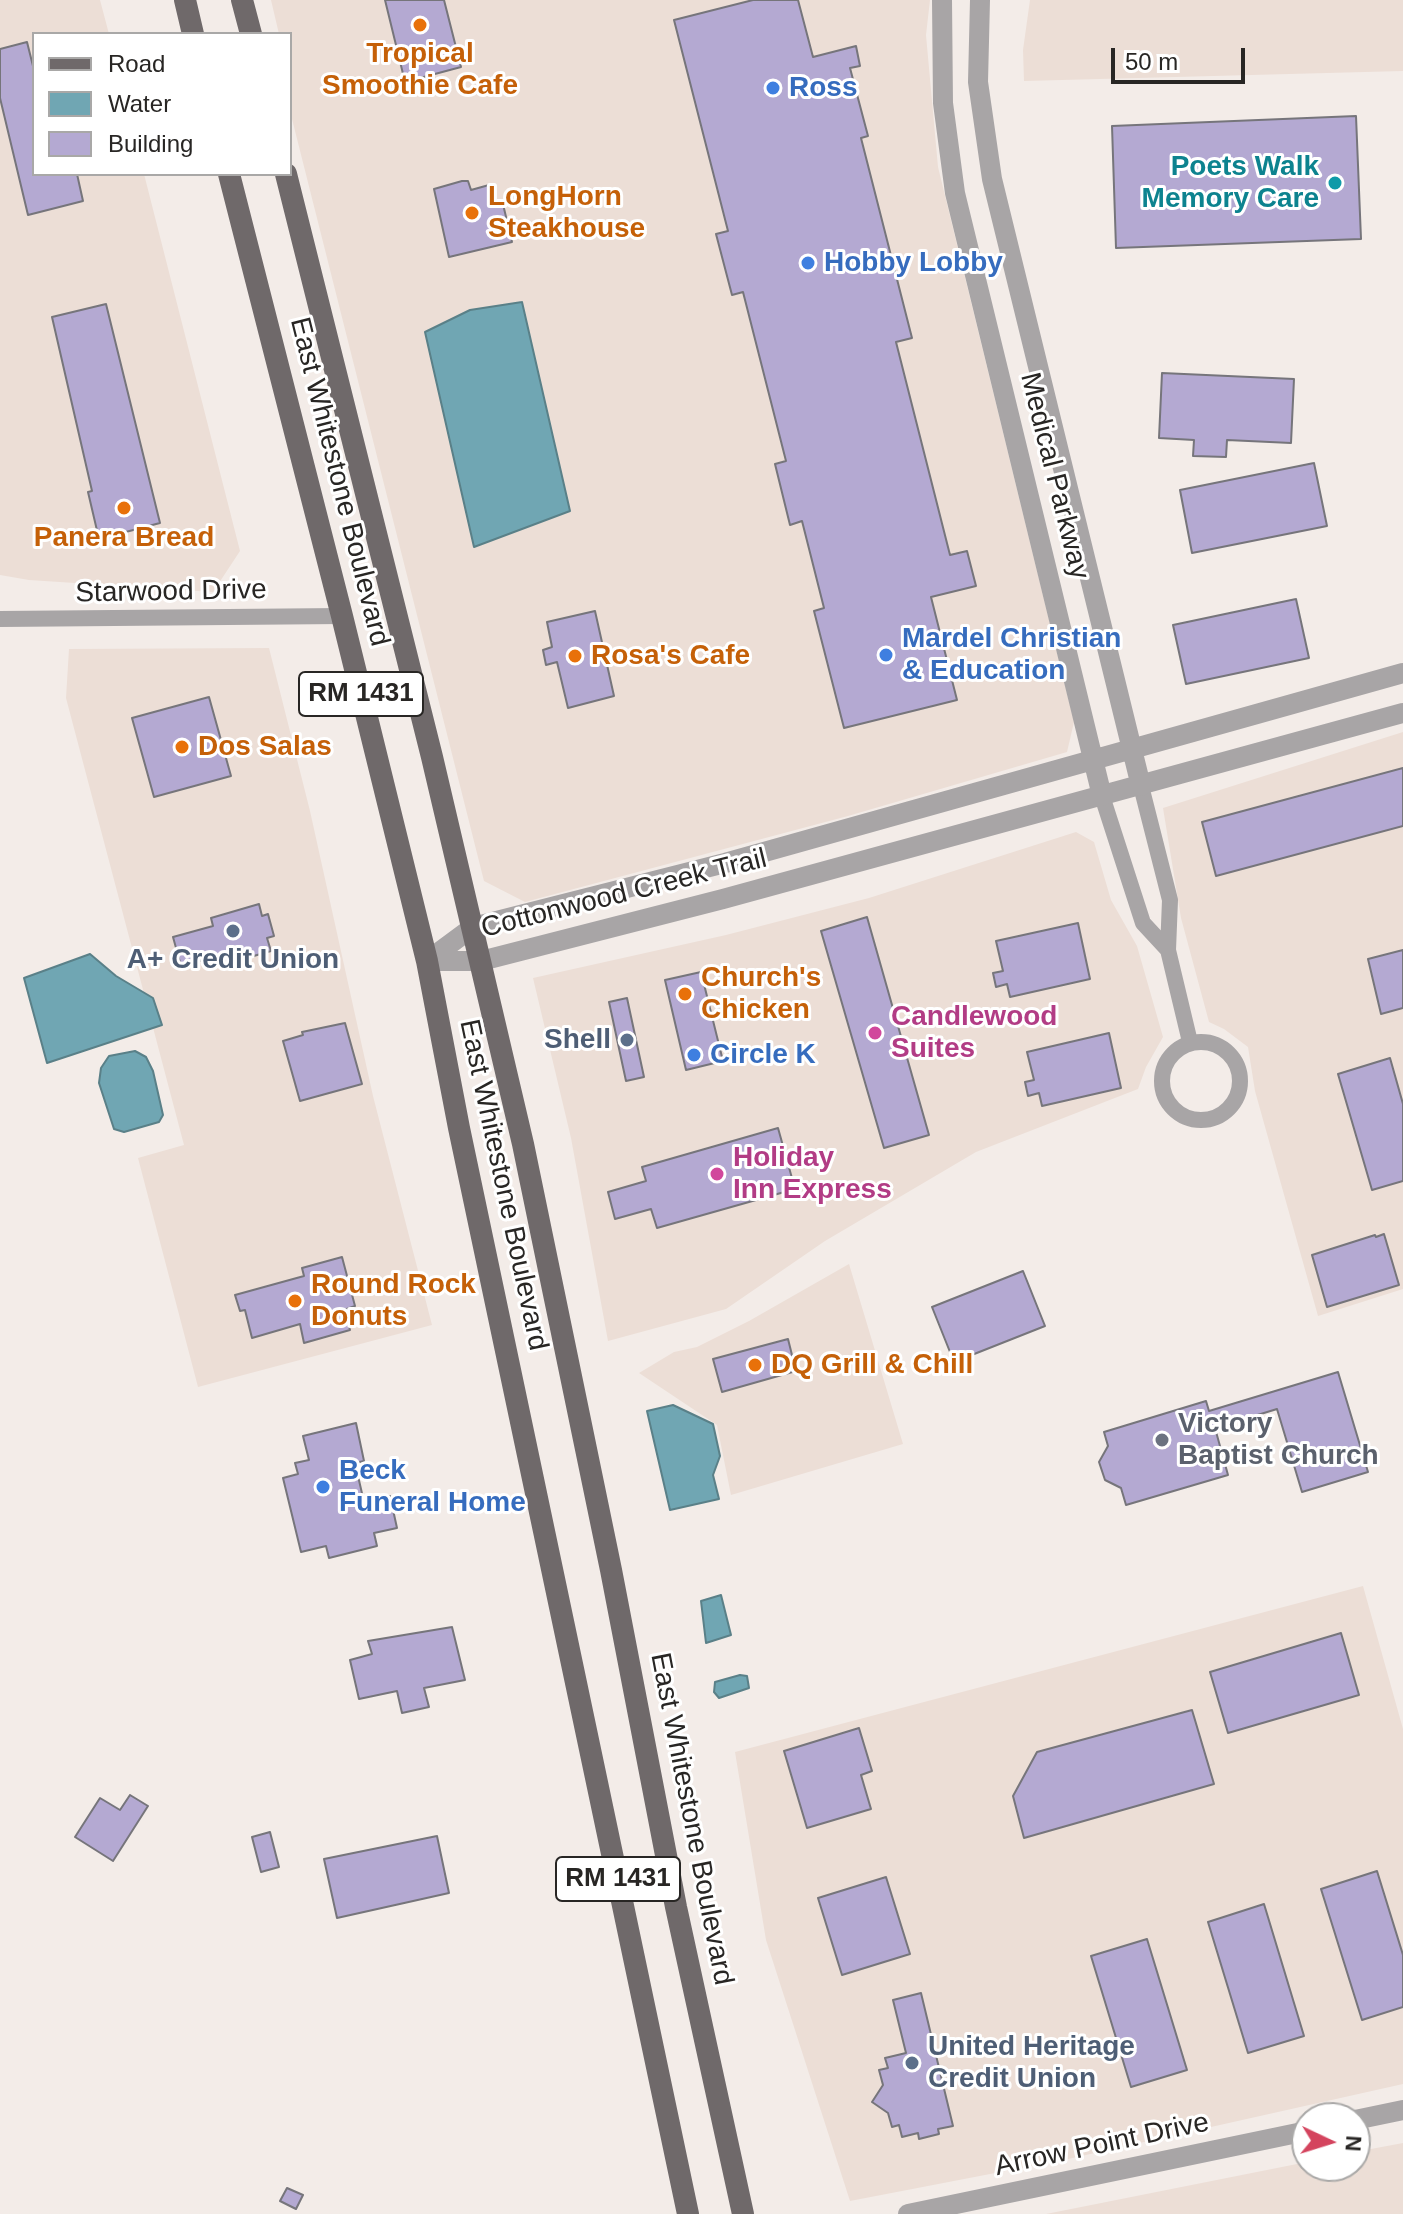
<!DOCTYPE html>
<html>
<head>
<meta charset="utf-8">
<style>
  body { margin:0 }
  #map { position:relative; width:1403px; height:2214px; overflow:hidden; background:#f3ece8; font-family:Helvetica,sans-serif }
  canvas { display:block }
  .legend { position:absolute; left:32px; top:32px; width:260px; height:144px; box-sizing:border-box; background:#fff; border:2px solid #a9a8a7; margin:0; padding:10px 14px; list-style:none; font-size:24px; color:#282624 }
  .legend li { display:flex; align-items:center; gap:16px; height:40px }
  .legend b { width:40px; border:2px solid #a9a8a7 }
  .north { position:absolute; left:1291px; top:2102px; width:80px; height:80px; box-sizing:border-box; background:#fff; border:2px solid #a9a8a7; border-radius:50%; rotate:94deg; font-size:22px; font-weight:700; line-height:32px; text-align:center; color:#282624 }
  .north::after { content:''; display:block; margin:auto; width:28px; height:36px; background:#d4445e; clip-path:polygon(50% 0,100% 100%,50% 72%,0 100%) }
  .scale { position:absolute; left:1111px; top:48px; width:134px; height:36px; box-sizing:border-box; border:4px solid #282624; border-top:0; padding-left:10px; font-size:24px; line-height:28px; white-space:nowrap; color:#282624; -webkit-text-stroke:6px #fff; paint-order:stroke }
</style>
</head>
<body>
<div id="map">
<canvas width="1403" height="2214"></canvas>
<ul class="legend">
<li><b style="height:10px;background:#6f696a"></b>Road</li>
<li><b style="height:22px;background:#70a6b3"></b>Water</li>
<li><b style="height:22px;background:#b4a9d2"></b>Building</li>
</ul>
<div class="north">N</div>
<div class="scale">50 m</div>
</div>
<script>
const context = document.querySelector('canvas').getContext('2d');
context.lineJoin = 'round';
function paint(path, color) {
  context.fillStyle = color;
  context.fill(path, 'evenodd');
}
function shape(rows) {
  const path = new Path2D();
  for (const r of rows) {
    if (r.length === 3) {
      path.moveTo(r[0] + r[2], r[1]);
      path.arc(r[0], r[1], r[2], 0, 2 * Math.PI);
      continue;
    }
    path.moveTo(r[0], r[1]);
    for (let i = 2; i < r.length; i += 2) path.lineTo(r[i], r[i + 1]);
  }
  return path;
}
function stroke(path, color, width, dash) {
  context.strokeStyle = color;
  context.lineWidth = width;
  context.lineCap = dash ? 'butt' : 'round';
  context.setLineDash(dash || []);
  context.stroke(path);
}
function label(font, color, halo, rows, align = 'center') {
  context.font = font + ' Helvetica,sans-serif';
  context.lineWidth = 6;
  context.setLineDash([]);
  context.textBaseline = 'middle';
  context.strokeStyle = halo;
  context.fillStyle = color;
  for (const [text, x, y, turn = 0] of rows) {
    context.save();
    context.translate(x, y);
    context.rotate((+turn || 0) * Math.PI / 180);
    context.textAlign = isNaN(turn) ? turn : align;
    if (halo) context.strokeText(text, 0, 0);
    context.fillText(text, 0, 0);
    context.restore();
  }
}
paint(shape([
  [0,0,100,0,109,34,34,34,34,174,144,174,240,551,213,592,29,580,0,575],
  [271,0,930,0,926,35,938,167,1074,722,1067,752,848,816,525,902,484,881,290,111,290,34,279,34],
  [1030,0,1403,0,1403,71,1024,81,1023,50],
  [269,648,310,811,373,1096,432,1325,198,1387,138,1158,184,1145,66,698,69,649],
  [1403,732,1403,1289,1318,1316,1255,1091,1248,1047,1224,1029,1209,1022,1181,918,1163,808],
  [1076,832,1094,842,1111,900,1137,946,1163,1037,1146,1067,1138,1089,976,1152,825,1241,726,1309,608,1341,571,1138,533,978,726,935,869,898],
  [849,1264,903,1444,731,1495,717,1425,639,1373,674,1352,697,1347,749,1321],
  [1363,1586,1403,1729,1403,2084,1068,2159,850,2201,766,1940,735,1752],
  [1403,2143,1403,2214,1046,2214,1307,2162,1307,2166,1355,2166,1355,2152]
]), '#ecded6');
const water = shape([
  [522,302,570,511,474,547,425,332,470,310,522,302],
  [90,954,116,976,153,998,162,1025,47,1063,24,978,90,954],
  [135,1051,146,1057,153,1071,163,1115,159,1122,124,1132,114,1129,99,1083,101,1068,109,1056,135,1051],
  [673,1405,713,1424,720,1456,713,1475,719,1499,670,1510,647,1411,673,1405],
  [721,1595,731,1635,706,1643,701,1601,721,1595],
  [740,1675,747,1676,749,1688,719,1698,714,1692,715,1682,740,1675]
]);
paint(water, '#70a6b3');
stroke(water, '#5a8088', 2);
const building = shape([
  [385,0,444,0,461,67,405,82,385,0],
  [753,0,798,0,813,57,856,46,860,66,850,68,868,136,861,138,912,338,896,342,950,555,967,551,976,586,931,597,957,700,844,728,814,611,824,608,802,521,790,525,775,464,786,461,743,292,732,295,716,234,728,231,674,20,753,0],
  [27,42,34,70,34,174,77,174,83,201,28,215,0,98,0,49,27,42],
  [1356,116,1361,239,1116,248,1112,126,1356,116],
  [462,181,468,181,471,190,489,185,495,201,502,200,512,242,449,257,434,189,462,181],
  [106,304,160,523,99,539,88,492,92,491,52,317,106,304],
  [1162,373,1294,379,1291,443,1227,440,1226,457,1193,456,1194,440,1159,438,1162,373],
  [1314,463,1327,526,1192,553,1180,490,1314,463],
  [1296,599,1309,658,1186,684,1173,625,1296,599],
  [595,611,614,696,568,708,557,662,546,665,543,650,552,647,547,622,595,611],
  [209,697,231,776,154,797,132,718,209,697],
  [1403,768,1403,826,1216,876,1202,822,1403,768],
  [259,904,262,916,268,914,274,936,267,938,271,951,226,964,223,955,181,966,173,937,213,926,211,918,259,904],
  [867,917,929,1135,884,1148,821,931,867,917],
  [1078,923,1090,979,1010,997,1007,984,996,987,993,973,1003,971,996,941,1078,923],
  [1403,950,1403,1008,1381,1014,1368,959,1403,950],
  [701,972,723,1061,686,1070,665,980,701,972],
  [627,998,644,1077,626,1081,609,1002,627,998],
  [345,1023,362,1084,300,1101,283,1041,303,1035,302,1032,345,1023],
  [1109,1033,1121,1088,1042,1106,1039,1093,1028,1096,1025,1082,1034,1080,1027,1052,1109,1033],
  [1390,1058,1403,1104,1403,1181,1372,1190,1338,1074,1390,1058],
  [778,1128,795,1189,657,1228,651,1209,615,1219,608,1192,646,1181,642,1167,778,1128],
  [1384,1234,1399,1285,1327,1307,1312,1255,1375,1235,1376,1237,1384,1234],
  [342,1257,355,1306,344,1310,350,1330,304,1343,300,1324,252,1338,245,1310,240,1311,235,1295,304,1276,302,1268,342,1257],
  [1023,1271,1045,1326,954,1362,932,1307,1023,1271],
  [788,1339,796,1371,722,1392,713,1359,788,1339],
  [1338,1372,1368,1472,1302,1492,1277,1409,1215,1428,1228,1475,1126,1505,1121,1488,1105,1480,1099,1462,1108,1446,1104,1432,1206,1401,1209,1411,1338,1372],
  [356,1423,364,1461,355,1463,364,1502,390,1496,397,1528,374,1533,377,1546,329,1558,326,1546,301,1552,283,1478,298,1474,295,1463,309,1460,303,1436,356,1423],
  [452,1627,465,1680,424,1688,429,1707,402,1713,397,1691,359,1699,350,1660,372,1654,368,1641,452,1627],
  [1341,1633,1359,1695,1228,1733,1210,1672,1341,1633],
  [1192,1710,1214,1784,1024,1838,1013,1796,1037,1752,1192,1710],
  [859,1728,872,1771,861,1775,871,1809,807,1828,784,1751,859,1728],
  [130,1795,148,1806,113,1861,75,1837,100,1798,120,1810,130,1795],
  [270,1832,279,1867,261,1872,252,1837,270,1832],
  [437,1836,449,1893,337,1918,324,1859,437,1836],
  [1377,1871,1403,1955,1403,2007,1362,2020,1321,1889,1377,1871],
  [886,1877,910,1954,842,1975,818,1898,886,1877],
  [1264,1904,1304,2036,1248,2053,1208,1922,1264,1904],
  [1147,1939,1187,2070,1131,2087,1091,1956,1147,1939],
  [921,1993,953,2126,938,2129,939,2134,919,2139,918,2133,902,2137,899,2125,892,2127,888,2113,872,2102,883,2085,879,2070,888,2068,885,2058,906,2053,893,2000,921,1993],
  [287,2188,303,2195,296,2209,280,2201,287,2188]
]);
paint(building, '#b4a9d2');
stroke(building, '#76757b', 2);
stroke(shape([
  [0,619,342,616],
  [1141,786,1170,900,1168,950,1190,1042],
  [1102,796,1143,923,1168,950],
  [1201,1081,39]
]), '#a8a5a6', 16);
stroke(shape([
  [942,0,943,103,955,193,1102,796],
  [980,0,978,82,992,179,1141,786],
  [427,961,473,927,725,863,1403,673],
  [427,961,481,961,723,899,1403,713],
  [1355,2120,1403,2110],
  [908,2214,1307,2131]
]), '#a8a5a6', 20);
stroke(shape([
  [185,0,193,34],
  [242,0,251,34],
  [229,174,342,616,427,961,459,1128,688,2214],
  [286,174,432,757,523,1144,611,1570,676,1907,743,2214]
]), '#6f696a', 22);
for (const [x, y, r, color] of [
  [420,25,8,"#e8710a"],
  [773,88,8,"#3f7fe0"],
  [1335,183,8,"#0f9aa8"],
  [472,213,8,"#e8710a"],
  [808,263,8,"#3f7fe0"],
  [124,508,8,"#e8710a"],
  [886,655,8,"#3f7fe0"],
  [575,656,8,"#e8710a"],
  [182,747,8,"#e8710a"],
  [233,931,8,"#5c6f8a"],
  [685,994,8,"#e8710a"],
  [875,1033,8,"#d1479c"],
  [627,1040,8,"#5c6f8a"],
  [694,1055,8,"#3f7fe0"],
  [717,1174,8,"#d1479c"],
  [295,1301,8,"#e8710a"],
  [755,1365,8,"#e8710a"],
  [1162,1440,8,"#6b7280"],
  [323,1487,8,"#3f7fe0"],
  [912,2063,8,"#5c6f8a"]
]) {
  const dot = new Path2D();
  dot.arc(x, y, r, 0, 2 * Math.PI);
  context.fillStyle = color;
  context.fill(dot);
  stroke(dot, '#fff', 3);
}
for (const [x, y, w] of [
  [361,694,124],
  [618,1879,124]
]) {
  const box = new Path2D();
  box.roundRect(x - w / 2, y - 22, w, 44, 6);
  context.fillStyle = '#fff';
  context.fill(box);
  stroke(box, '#282624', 2);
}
label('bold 26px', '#282624', null, [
  ["RM 1431",361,694],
  ["RM 1431",618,1879]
]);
label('bold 28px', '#c56008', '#fff', [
  ["Tropical",420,54,"center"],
  ["Smoothie Cafe",420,86,"center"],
  ["LongHorn",488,197],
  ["Steakhouse",488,229],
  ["Panera Bread",124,538,"center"],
  ["Rosa's Cafe",591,656],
  ["Dos Salas",198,747],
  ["Church's",701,978],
  ["Chicken",701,1010],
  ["Round Rock",311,1285],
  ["Donuts",311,1317],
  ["DQ Grill & Chill",771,1365]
], 'left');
label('bold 28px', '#366cbe', '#fff', [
  ["Ross",789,88],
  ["Hobby Lobby",824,263],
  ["Mardel Christian",902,639],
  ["& Education",902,671],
  ["Circle K",710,1055],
  ["Beck",339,1471],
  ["Funeral Home",339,1503]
], 'left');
label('bold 28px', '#0d838f', '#fff', [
  ["Poets Walk",1319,167],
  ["Memory Care",1319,199]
], 'right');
label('28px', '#282624', '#fff', [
  ["Medical Parkway",1054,476,76],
  ["East Whitestone Boulevard",339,482,76],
  ["Starwood Drive",171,592,-1],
  ["Cottonwood Creek Trail",624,894,-14],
  ["East Whitestone Boulevard",503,1185,78],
  ["East Whitestone Boulevard",691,1819,79],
  ["Arrow Point Drive",1102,2145,-12]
]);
label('bold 28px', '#4e5e75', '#fff', [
  ["A+ Credit Union",233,960],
  ["Shell",611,1040,"right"],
  ["United Heritage",928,2047,"left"],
  ["Credit Union",928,2079,"left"]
]);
label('bold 28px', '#b23c85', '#fff', [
  ["Candlewood",891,1017],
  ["Suites",891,1049],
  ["Holiday",733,1158],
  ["Inn Express",733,1190]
], 'left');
label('bold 28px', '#5b616d', '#fff', [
  ["Victory",1178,1424],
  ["Baptist Church",1178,1456]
], 'left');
</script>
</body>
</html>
